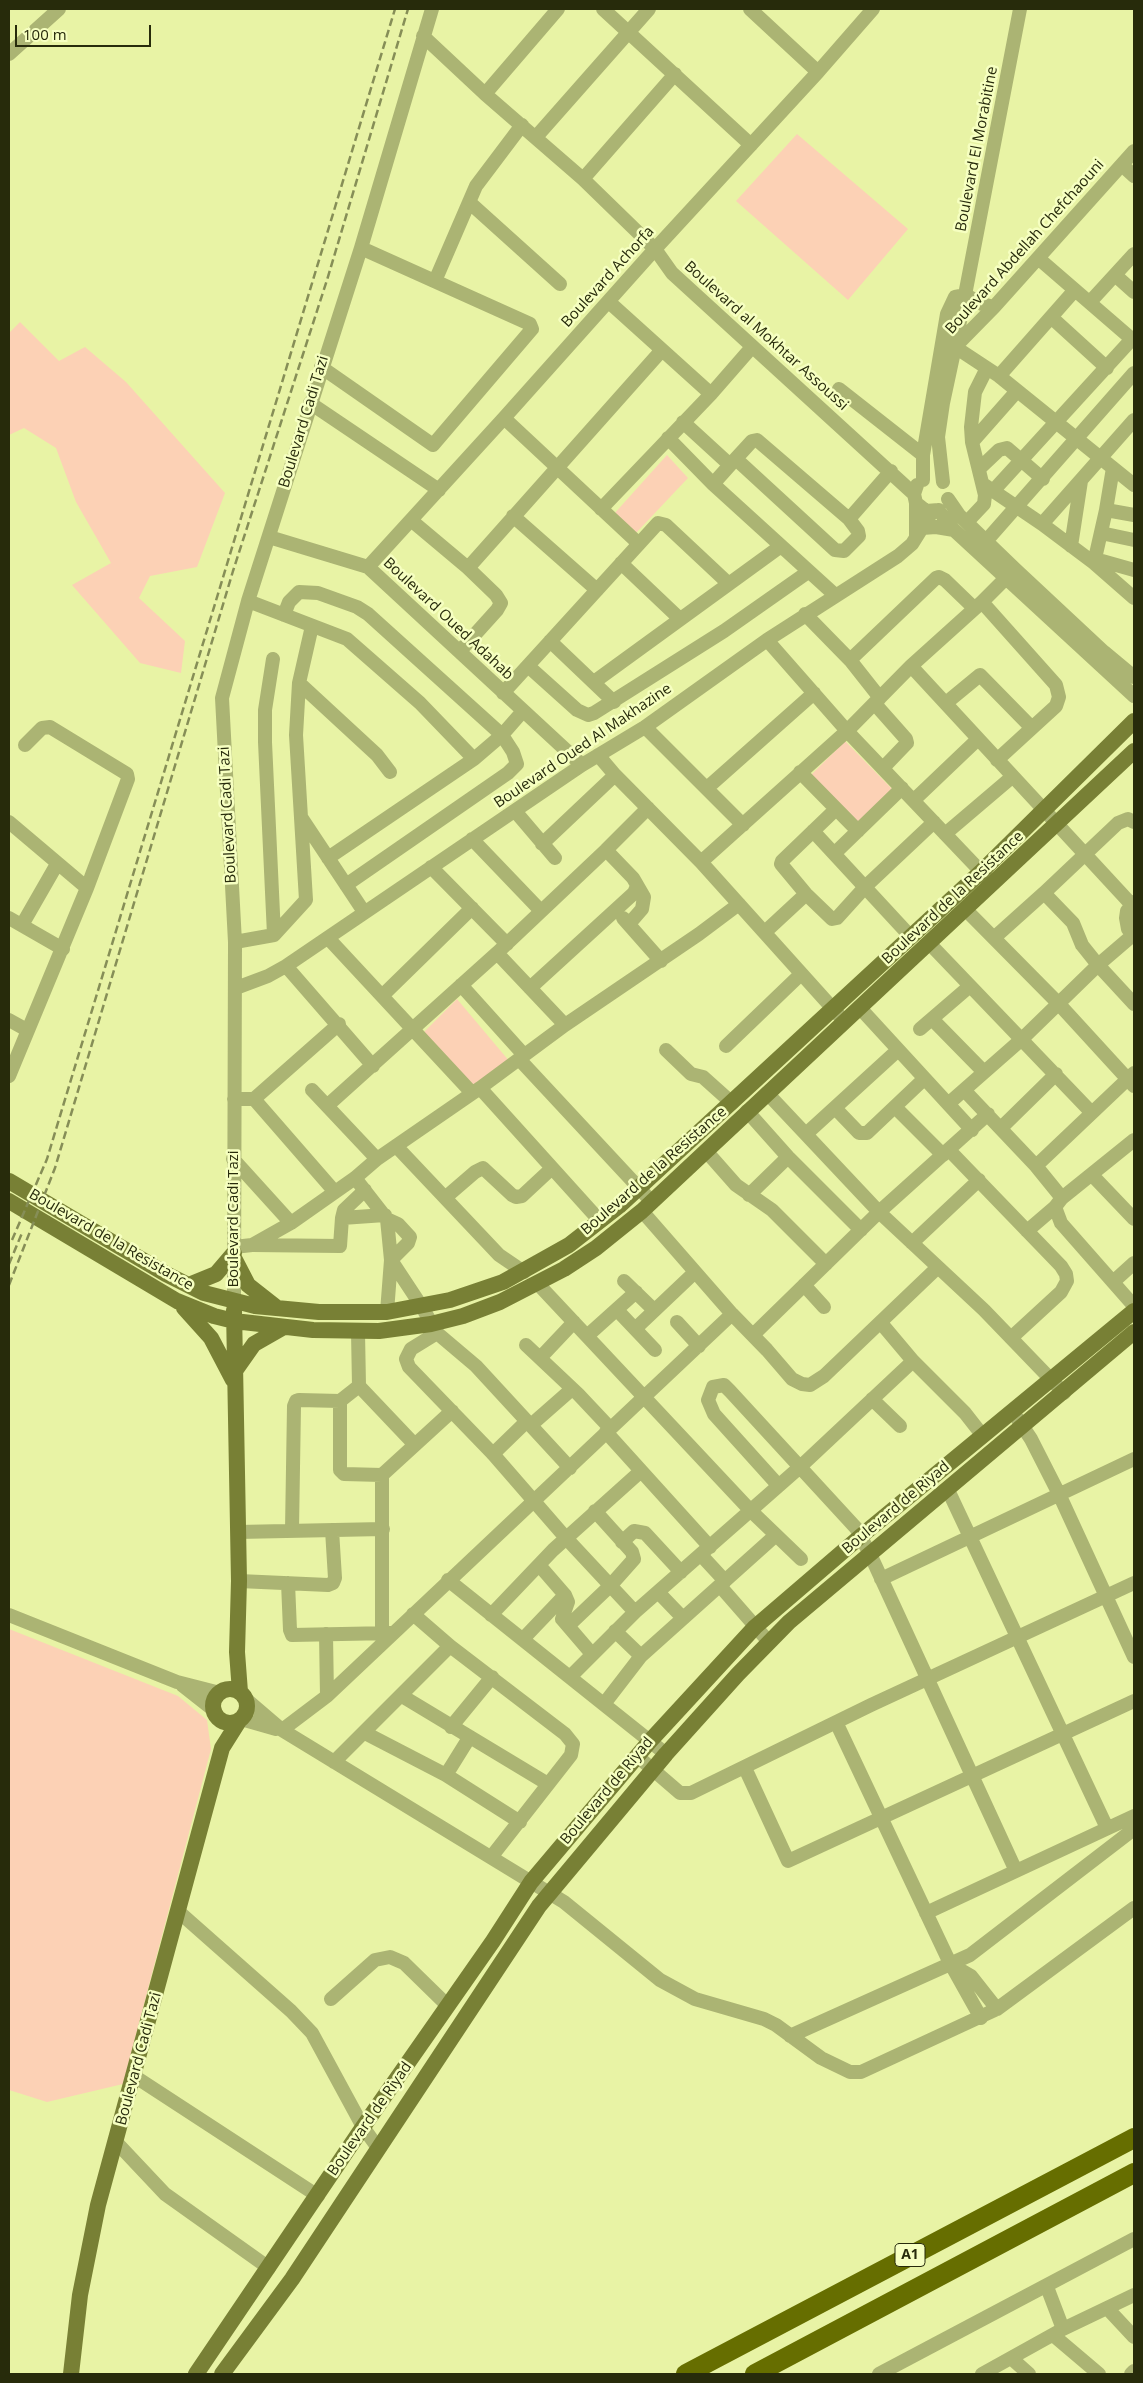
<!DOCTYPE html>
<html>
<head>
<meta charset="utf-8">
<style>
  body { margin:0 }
  #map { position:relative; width:1143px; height:2383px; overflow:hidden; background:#e8f3a5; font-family:"Open Sans",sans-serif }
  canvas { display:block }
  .frame { position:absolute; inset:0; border:10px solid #272b0b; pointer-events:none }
  .scale { position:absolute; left:15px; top:25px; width:136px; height:22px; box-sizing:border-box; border:2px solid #272b0b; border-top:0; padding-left:6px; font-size:15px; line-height:18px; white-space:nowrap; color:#272b0b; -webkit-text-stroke:4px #f6ffc1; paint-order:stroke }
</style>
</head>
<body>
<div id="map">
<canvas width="1143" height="2383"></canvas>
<div class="frame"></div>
<div class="scale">100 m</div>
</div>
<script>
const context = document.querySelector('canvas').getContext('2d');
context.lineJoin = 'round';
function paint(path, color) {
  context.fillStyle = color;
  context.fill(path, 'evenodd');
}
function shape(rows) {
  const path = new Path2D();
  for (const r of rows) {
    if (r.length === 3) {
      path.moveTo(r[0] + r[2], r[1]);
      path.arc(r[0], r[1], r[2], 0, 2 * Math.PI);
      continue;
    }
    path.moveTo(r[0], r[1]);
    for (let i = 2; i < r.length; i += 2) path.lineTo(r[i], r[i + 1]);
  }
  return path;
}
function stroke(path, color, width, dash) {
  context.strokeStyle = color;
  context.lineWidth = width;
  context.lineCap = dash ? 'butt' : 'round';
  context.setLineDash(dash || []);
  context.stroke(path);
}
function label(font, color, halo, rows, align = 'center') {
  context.font = font + ' "Open Sans",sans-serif';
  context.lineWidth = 5;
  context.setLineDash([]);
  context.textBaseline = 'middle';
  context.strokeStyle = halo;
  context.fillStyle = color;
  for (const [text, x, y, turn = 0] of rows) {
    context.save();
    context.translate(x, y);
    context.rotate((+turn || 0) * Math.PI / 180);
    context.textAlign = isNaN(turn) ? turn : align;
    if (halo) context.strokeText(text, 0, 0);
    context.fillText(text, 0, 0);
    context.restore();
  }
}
paint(shape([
  [797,134,908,229,848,300,736,201],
  [20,322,59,361,85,347,126,382,225,493,197,567,150,576,139,598,185,641,181,673,140,663,72,585,111,563,76,502,56,448,24,428,9,435,9,333],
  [667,455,688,478,636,533,613,515],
  [845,741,894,791,858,826,810,776],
  [457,999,510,1062,470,1090,421,1035],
  [9,1629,178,1696,207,1720,211,1749,123,2084,47,2102,9,2090]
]), '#fcd1b5');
stroke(shape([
  [603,9,751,145],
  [750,9,818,72],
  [423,36,485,94,583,179,655,249,672,273,914,494],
  [9,54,59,9],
  [485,94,558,9],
  [536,137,649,9],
  [1122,165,1134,176],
  [583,179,675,74],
  [469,202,560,284],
  [1038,258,1134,341],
  [1115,275,1134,292],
  [435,281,476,186,522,125],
  [966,295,982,304,994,307],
  [609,302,711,394],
  [1090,302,1134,254],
  [1051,317,1107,368],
  [955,347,999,376,1134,485],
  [939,363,994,307,1134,151],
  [321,367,433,445,532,329,530,324,361,248],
  [999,376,1074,291],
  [839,389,923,455],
  [310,403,439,490],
  [504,418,638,543],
  [683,422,730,465],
  [668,438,713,484,835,595],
  [972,442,1017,391],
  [979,469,999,450,1007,448,1043,479],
  [923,480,923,455,947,314,955,297,966,295],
  [943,482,938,437,943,403,955,347,1020,9],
  [713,484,730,465,752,441,757,440,849,519,858,531,859,536,844,551,835,550,736,459],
  [983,484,1042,524,1094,563,1134,598],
  [993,491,1132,339],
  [948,499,959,515,1015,569,1104,652,1134,677],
  [916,503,926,511,939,510],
  [601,509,711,394,752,347],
  [938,510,954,530,1134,696],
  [1106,510,1113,468],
  [513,516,597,590],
  [849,519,891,471],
  [412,521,468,568,496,595,501,603,497,610,460,651],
  [967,522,984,504,985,495,972,442,971,427,975,392,987,368],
  [1042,524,1134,420],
  [922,528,936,527,954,530],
  [1101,533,1134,540],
  [269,537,368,567,582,765],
  [916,537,916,503,914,494,917,485],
  [987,540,1134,373],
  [1071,546,1081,481],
  [1095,559,1134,570],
  [621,563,680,619],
  [1094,563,1106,510,1134,515],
  [368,567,504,418,655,249,818,72,873,9],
  [468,568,662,350],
  [248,601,347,639,420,703,474,759],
  [982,602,1056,685,1059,697,1056,706,997,760],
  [805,614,850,660,880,698],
  [284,615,289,602,299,592,318,593,357,607,368,614,502,735,513,752,517,764,508,773,346,885],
  [767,640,847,731,988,879],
  [550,641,614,702],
  [273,659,265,710,265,742,274,935],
  [850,660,936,578,939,577,945,580,974,608],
  [528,666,577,710,588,715,594,713,724,631,808,572],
  [911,666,1131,904],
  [594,682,781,546],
  [299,683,377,755,390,772],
  [503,693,658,523,666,525,729,584],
  [946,703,980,675,1032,728],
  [875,704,906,739,907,743,883,768],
  [645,727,743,825],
  [598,755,615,775,701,862,844,1021],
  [800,772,858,831],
  [707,788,814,693],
  [914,800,978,739],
  [835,810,782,861,781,864,806,894,832,919,837,918,866,886,934,822],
  [515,811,555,858],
  [301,817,364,912],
  [9,822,87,888],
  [813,831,911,937],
  [945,834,1012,777],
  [472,839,541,911],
  [542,844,615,775],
  [606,850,633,878,644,897,642,909,629,924],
  [835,853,902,788],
  [328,858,474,759,502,735,523,711],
  [701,862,847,731,911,666,982,602,1015,569],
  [431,867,507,944],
  [1044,893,1118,823,1128,819,1134,822],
  [1134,902,1127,911,1126,918,1128,929,1134,936],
  [965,909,1058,1003,1134,1086],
  [9,918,63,949],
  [623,918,661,961],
  [22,925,57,864],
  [765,932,806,894],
  [995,937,1044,893,1073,923,1082,945,1098,965,1134,1004],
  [328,938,472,1093],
  [235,942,274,935,306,900,296,735,299,683,312,626],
  [929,943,1091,1112],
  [497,953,565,1025],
  [286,966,373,1066],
  [461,985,524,1055],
  [236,988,268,976,286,966,582,765,645,727,767,640,898,556,912,544,932,512],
  [530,988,634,893,637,886],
  [382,996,472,908],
  [860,1008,972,1130],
  [932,1019,984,1072],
  [9,1020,27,1030],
  [920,1029,970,986],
  [726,1046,801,974],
  [666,1050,691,1074,703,1077,732,1103],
  [519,1059,652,1202],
  [9,1076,87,888,128,779,127,774,50,727,42,728,25,745],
  [480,1088,600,1221],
  [312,1090,377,1159],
  [964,1090,1036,1166,1062,1198],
  [767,1093,879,1212,984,1310,1064,1393],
  [234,1099,254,1099,335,1192],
  [254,1099,339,1024],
  [948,1104,1022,1039,1098,965,1133,935],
  [328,1105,497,953,606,850,648,808],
  [895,1107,943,1155],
  [835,1108,859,1133,867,1133,924,1079],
  [747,1111,788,1157,861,1230],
  [1001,1128,1056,1074],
  [806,1134,898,1050],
  [1134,1140,1062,1198,1055,1207,1061,1223,1134,1306],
  [396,1146,499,1255,524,1272],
  [949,1150,1061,1266,1066,1274,1067,1281,1061,1292,1011,1338],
  [706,1151,736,1185,772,1210,826,1264],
  [233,1159,291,1223],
  [1036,1166,1134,1073],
  [1092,1175,1134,1219],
  [355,1178,387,1219,391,1260,387,1312],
  [749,1195,788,1157],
  [446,1197,475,1172,483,1168,512,1195,516,1197,522,1196,551,1169],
  [642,1211,732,1314,767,1350,792,1379,802,1384,810,1385,824,1376,937,1268],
  [342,1218,344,1210,365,1190],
  [387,1219,398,1224,410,1237,408,1243,391,1260],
  [1027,1231,1055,1207],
  [912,1243,979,1180],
  [253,1245,340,1246,342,1218,385,1215],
  [234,1247,252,1245,291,1223,355,1178,377,1159,480,1088,565,1025,699,934,739,904],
  [391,1260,422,1307,437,1333,476,1366,570,1468],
  [624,1281,654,1310],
  [1113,1282,1134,1263],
  [538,1284,750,1510,801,1559],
  [804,1285,824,1307],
  [234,1301,235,942,222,698,248,601,361,248,432,9],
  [617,1310,655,1350],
  [677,1322,699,1346],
  [881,1323,913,1361,965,1413,983,1436],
  [636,1328,694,1273],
  [358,1332,359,1386,415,1445],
  [437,1333,411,1349,406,1359,409,1367,493,1454,566,1538,635,1612],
  [753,1335,879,1212,988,1114],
  [587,1336,636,1292],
  [526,1345,578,1394,610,1428],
  [540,1358,574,1322],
  [872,1399,900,1426],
  [340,1401,340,1470,344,1474,382,1475,452,1411],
  [1017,1418,1031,1439,1059,1494,1134,1657],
  [531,1425,572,1389],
  [606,1432,710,1547],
  [493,1454,527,1421],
  [382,1475,382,1634],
  [778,1485,714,1414,708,1400,713,1387,724,1385,730,1391,856,1528,870,1554,1016,1871],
  [948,1490,1107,1828],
  [292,1530,294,1406,296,1401,299,1400,340,1401,359,1386],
  [238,1532,383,1529],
  [622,1542,634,1531,645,1533,681,1572],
  [701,1555,725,1581],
  [539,1565,565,1595,568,1602,562,1619,592,1654],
  [881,1579,1134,1459],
  [448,1580,666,1754],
  [239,1581,328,1585,333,1583,335,1578,332,1530],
  [288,1583,290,1630,292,1635,391,1633],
  [720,1586,769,1642],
  [658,1592,682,1617],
  [413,1614,450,1646,565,1734,573,1744,571,1755,492,1856],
  [9,1615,177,1682,220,1693],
  [491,1615,553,1550,641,1471],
  [568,1626,610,1586,634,1559,632,1552,595,1511],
  [615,1631,641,1656],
  [326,1634,327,1696],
  [523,1639,565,1595],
  [570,1677,635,1612,800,1467,913,1361],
  [182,1685,215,1711],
  [402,1696,548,1784],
  [247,1700,282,1730,564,1902,660,1980,695,1999,764,2019,776,2025,821,2058,850,2072,861,2072,997,2009,1134,1908],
  [604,1704,641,1656,776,1535],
  [241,1719,276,1729],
  [836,1722,948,1959,981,2018],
  [451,1727,492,1677],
  [282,1730,327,1696,732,1314],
  [365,1733,446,1775,520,1822],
  [637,1756,680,1793,691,1793,871,1705,1134,1583],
  [334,1762,450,1646],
  [745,1768,788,1861,1134,1701],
  [446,1775,469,1738],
  [179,1912,291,2011,312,2033,363,2127,378,2148],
  [926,1913,1134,1816],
  [952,1965,971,1976,997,2009],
  [331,1999,375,1960,390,1957,404,1963,448,2006],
  [790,2036,970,1955,1134,1829],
  [134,2076,318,2196],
  [116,2142,165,2194,269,2268],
  [1047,2287,1063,2329],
  [1107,2308,1134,2337],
  [1053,2335,1099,2374],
  [1011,2358,1029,2374],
  [879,2374,1134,2239],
  [982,2374,1063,2329,1134,2295],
  [1131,2374,1134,2371]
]), '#abb473', 14);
stroke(shape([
  [9,1181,166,1274,204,1293,255,1306,319,1312,387,1312,450,1300,503,1282,569,1245,619,1206,981,872,1134,721],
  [9,1201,177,1301,214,1316,234,1321,313,1330,379,1331,431,1324,463,1316,500,1302,564,1269,596,1248,642,1211,1134,751],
  [234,1258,248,1285,276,1307],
  [189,1285,216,1274,234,1253],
  [184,1308,211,1338,233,1380],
  [234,1310,239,1581,237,1652,240,1692],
  [235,1371,254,1344,282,1328],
  [230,1706,17],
  [71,2374,80,2295,98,2205,222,1748,239,1721],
  [196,2374,363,2127,493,1941,531,1882,650,1741,755,1627,861,1536,1134,1311],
  [222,2374,292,2279,539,1906,666,1754,738,1674,789,1622,1134,1332]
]), '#788035', 16);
stroke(shape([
  [686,2374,1134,2138],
  [755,2374,1134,2173]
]), '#666e00', 20);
stroke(shape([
  [12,1240,47,1159,395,9],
  [9,1264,22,1233],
  [9,1285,55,1168,233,571,327,280,408,9]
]), '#868e57', 2.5, [8, 4]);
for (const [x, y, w] of [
  [910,2255,30]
]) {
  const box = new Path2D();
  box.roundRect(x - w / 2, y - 11.5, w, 23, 4);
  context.fillStyle = '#f6ffc1';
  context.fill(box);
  stroke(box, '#272b0b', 1);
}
label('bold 14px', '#272b0b', null, [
  ["A1",910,2255]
]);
label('15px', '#272b0b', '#f6ffc1', [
  ["Boulevard El Morabitine",977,149,-79],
  ["Boulevard Abdellah Chefchaouni",1025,247,-48],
  ["Boulevard Achorfa",608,277,-48],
  ["Boulevard al Mokhtar Assoussi",766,336,42],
  ["Boulevard Cadi Tazi",304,422,-73],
  ["Boulevard Oued Adahab",448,619,43],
  ["Boulevard Oued Al Makhazine",583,746,-34],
  ["Boulevard Cadi Tazi",228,815,-93],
  ["Boulevard de la Resistance",953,898,-43],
  ["Boulevard de la Resistance",654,1171,-41],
  ["Boulevard Cadi Tazi",234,1219,-90],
  ["Boulevard de la Resistance",111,1240,30],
  ["Boulevard de Riyad",896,1508,-40],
  ["Boulevard de Riyad",607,1791,-50],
  ["Boulevard Cadi Tazi",139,2059,-75],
  ["Boulevard de Riyad",370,2119,-55]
]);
</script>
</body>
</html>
